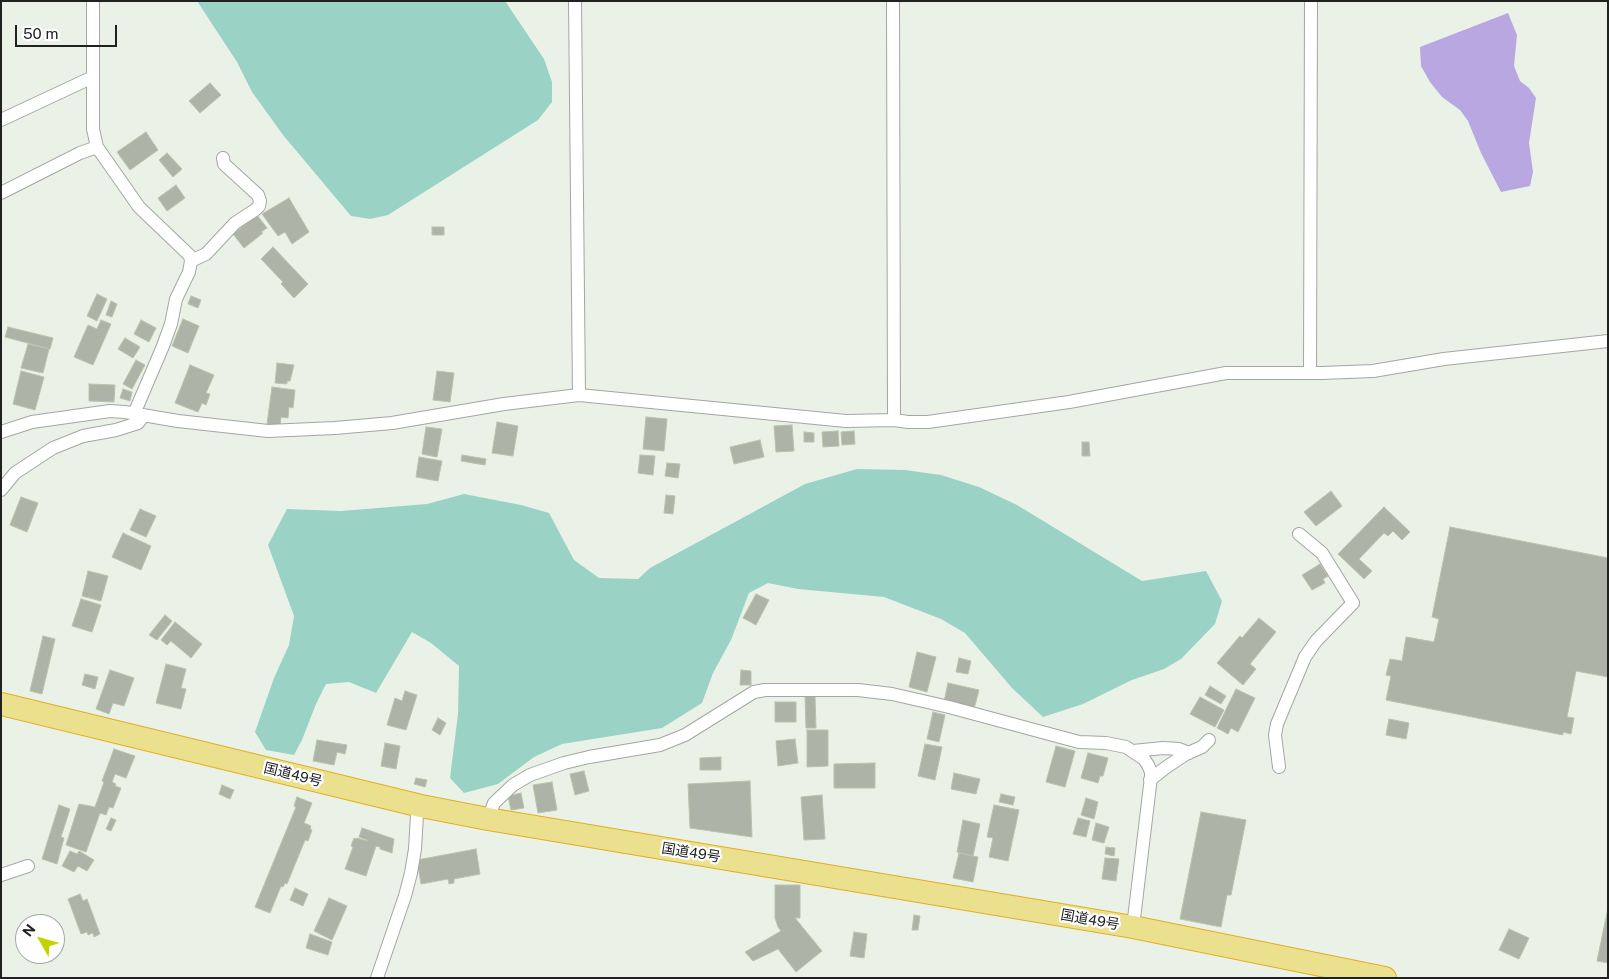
<!DOCTYPE html>
<html>
<head>
<meta charset="utf-8">
<style>
  body { margin:0 }
  #map { position:relative; width:1609px; height:979px; overflow:hidden; background:#eaf2e8; font-family:"Public Sans",sans-serif }
  canvas { display:block }
  .frame { position:absolute; inset:0; border:2px solid #212121; pointer-events:none }
  .north { position:absolute; left:15px; top:914px; width:50px; height:50px; box-sizing:border-box; background:#fff; border:1px solid #a6a6a6; border-radius:50%; rotate:308deg; font-size:14px; font-weight:700; line-height:20px; text-align:center; color:#212121 }
  .north::after { content:''; display:block; margin:auto; width:18px; height:22px; background:#c4d300; clip-path:polygon(50% 0,100% 100%,50% 72%,0 100%) }
  .scale { position:absolute; left:15px; top:25px; width:102px; height:22px; box-sizing:border-box; border:2px solid #212121; border-top:0; padding-left:6px; font-size:15px; line-height:18px; white-space:nowrap; color:#212121; -webkit-text-stroke:4px #fff; paint-order:stroke }
</style>
</head>
<body>
<div id="map">
<canvas width="1609" height="979"></canvas>
<div class="frame"></div>
<div class="north">N</div>
<div class="scale">50 m</div>
</div>
<script>
const context = document.querySelector('canvas').getContext('2d');
context.lineJoin = 'round';
function paint(path, color) {
  context.fillStyle = color;
  context.fill(path, 'evenodd');
}
function shape(rows) {
  const path = new Path2D();
  for (const r of rows) {
    path.moveTo(r[0], r[1]);
    for (let i = 2; i < r.length; i += 2) path.lineTo(r[i], r[i + 1]);
  }
  return path;
}
function stroke(path, color, width, dash) {
  context.strokeStyle = color;
  context.lineWidth = width;
  context.lineCap = dash ? 'butt' : 'round';
  context.setLineDash(dash || []);
  context.stroke(path);
}
function label(font, color, halo, rows, align = 'center') {
  context.font = font + ' "Public Sans","Noto Sans JP",sans-serif';
  context.lineWidth = 4.5;
  context.setLineDash([]);
  context.textBaseline = 'middle';
  context.strokeStyle = halo;
  context.fillStyle = color;
  for (const [text, x, y, turn = 0] of rows) {
    context.save();
    context.translate(x, y);
    context.rotate((+turn || 0) * Math.PI / 180);
    context.textAlign = isNaN(turn) ? turn : align;
    if (halo) context.strokeText(text, 0, 0);
    context.fillText(text, 0, 0);
    context.restore();
  }
}
paint(shape([
  [197,1,505,1,544,59,552,82,552,102,538,120,388,215,370,219,351,216,283,135,252,92,237,62],
  [857,469,905,470,941,475,979,487,1017,505,1142,581,1206,571,1222,601,1215,624,1181,659,1164,669,1132,680,1083,704,1043,717,1012,688,965,633,941,619,884,597,798,589,768,583,749,593,731,640,713,673,702,703,662,728,562,744,534,757,498,784,464,793,450,778,458,714,459,666,431,643,412,632,376,693,349,682,326,684,316,704,302,740,294,755,266,750,255,732,274,678,289,645,294,616,268,545,287,509,341,511,427,504,464,494,521,505,549,513,574,560,599,578,638,579,650,568,805,484]
]), '#9bd2c6');
paint(shape([
  [1508,13,1517,35,1514,66,1520,81,1529,88,1536,98,1529,143,1533,172,1530,186,1501,192,1481,153,1468,121,1460,110,1442,97,1430,82,1421,66,1420,47]
]), '#b8a7e0');
const building = shape([
  [210,83,221,95,200,113,189,101,210,83],
  [146,132,158,150,130,170,117,152,146,132],
  [167,153,182,169,173,177,159,160,167,153],
  [176,185,185,198,167,211,158,198,176,185],
  [289,198,309,232,292,244,285,232,278,236,262,214,289,198],
  [257,215,267,228,261,232,263,233,244,248,233,234,257,215],
  [432,227,444,227,444,235,432,235,432,227],
  [273,247,308,284,294,298,281,284,283,282,261,259,273,247],
  [97,294,107,299,97,321,87,316,97,294],
  [191,296,201,300,198,308,188,304,191,296],
  [111,301,117,304,112,317,106,315,111,301],
  [183,319,199,326,188,353,172,346,183,319],
  [101,320,111,324,93,365,74,357,88,325,97,329,101,320],
  [141,320,156,328,149,342,134,334,141,320],
  [8,327,53,338,50,349,5,337,8,327],
  [125,338,140,347,133,358,118,349,125,338],
  [28,344,49,349,43,373,21,368,28,344],
  [136,360,145,365,132,389,123,384,136,360],
  [277,363,294,365,290,381,287,381,287,384,275,383,277,363],
  [190,365,214,375,206,393,210,394,206,405,202,403,198,412,175,403,190,365],
  [21,371,44,377,35,410,13,404,21,371],
  [437,371,454,373,450,402,433,400,437,371],
  [89,384,115,385,114,402,89,401,89,384],
  [272,387,295,390,293,408,289,407,288,418,281,417,280,426,267,424,272,387],
  [123,389,132,392,130,401,120,398,123,389],
  [646,417,667,419,664,451,643,449,646,417],
  [497,422,518,426,513,456,492,453,497,422],
  [792,425,794,451,776,452,774,426,792,425],
  [426,427,442,429,437,457,422,454,426,427],
  [838,431,839,446,823,447,822,432,838,431],
  [854,431,855,444,842,445,841,432,854,431],
  [804,432,814,433,814,442,804,442,804,432],
  [760,440,764,457,734,464,730,447,760,440],
  [1082,442,1089,442,1090,456,1082,456,1082,442],
  [462,455,486,459,485,465,461,461,462,455],
  [640,455,655,456,653,475,638,473,640,455],
  [419,457,442,461,438,481,416,477,419,457],
  [667,463,680,464,678,478,665,476,667,463],
  [1331,491,1342,506,1316,526,1304,512,1331,491],
  [666,495,675,496,673,514,664,513,666,495],
  [21,497,38,503,27,532,10,525,21,497],
  [1384,507,1410,532,1402,540,1393,531,1388,536,1384,533,1359,559,1372,571,1364,579,1338,554,1384,507],
  [140,509,156,516,146,537,130,530,140,509],
  [1450,527,1608,558,1608,677,1576,671,1567,717,1574,718,1571,734,1563,732,1563,735,1386,700,1391,676,1386,675,1390,659,1402,661,1406,637,1434,642,1439,619,1432,617,1450,527],
  [123,533,151,546,141,570,112,557,123,533],
  [1320,564,1328,576,1323,579,1325,583,1312,590,1302,575,1320,564],
  [88,571,108,576,101,601,82,596,88,571],
  [756,594,769,600,756,625,743,618,756,594],
  [81,599,101,605,92,632,72,626,81,599],
  [165,615,172,621,157,640,149,635,165,615],
  [1259,618,1276,632,1250,664,1256,669,1243,685,1217,663,1240,636,1242,638,1259,618],
  [175,622,202,644,191,658,171,641,167,645,161,640,175,622],
  [43,636,55,639,42,694,30,691,43,636],
  [917,652,936,657,927,692,909,687,917,652],
  [959,658,971,661,968,674,956,672,959,658],
  [166,664,186,669,181,688,186,689,181,709,156,703,166,664],
  [110,670,134,678,124,706,113,703,109,714,96,709,110,670],
  [741,670,751,671,751,685,740,685,741,670],
  [85,674,98,677,95,689,82,685,85,674],
  [948,683,979,690,974,709,944,702,948,683],
  [1210,686,1226,696,1221,704,1205,695,1210,686],
  [1236,689,1255,698,1238,732,1231,728,1228,734,1217,728,1236,689],
  [405,691,417,695,406,730,387,725,395,698,402,701,405,691],
  [805,696,815,696,816,728,806,728,805,696],
  [1200,697,1224,710,1215,727,1190,714,1200,697],
  [775,702,796,702,796,722,775,722,775,702],
  [933,712,945,715,939,742,927,739,933,712],
  [438,718,446,723,440,735,432,730,438,718],
  [1389,719,1409,723,1406,739,1386,735,1389,719],
  [807,730,828,730,828,766,807,767,807,730],
  [795,739,798,763,778,766,776,741,795,739],
  [317,740,347,745,345,754,337,752,334,765,313,761,317,740],
  [385,743,400,746,396,769,381,766,385,743],
  [925,744,942,747,935,780,918,776,925,744],
  [1056,746,1075,751,1065,787,1046,782,1056,746],
  [114,749,135,756,126,778,115,774,112,782,116,784,115,786,121,788,113,808,109,807,106,815,100,813,86,852,66,845,79,804,95,807,104,782,102,781,114,749],
  [1088,753,1108,758,1103,776,1100,776,1098,783,1081,778,1088,753],
  [721,757,721,770,700,770,700,758,721,757],
  [875,763,875,788,834,788,834,764,875,763],
  [584,771,589,791,575,795,570,774,584,771],
  [954,773,980,779,976,794,951,789,954,773],
  [416,778,427,780,425,787,414,784,416,778],
  [750,781,752,837,690,828,688,784,750,781],
  [552,782,557,810,538,813,533,785,552,782],
  [222,785,234,790,230,799,219,794,222,785],
  [521,793,524,808,511,810,508,796,521,793],
  [1001,794,1015,797,1013,805,999,802,1001,794],
  [822,795,825,839,804,840,801,797,822,795],
  [297,797,312,803,304,823,311,826,310,829,312,830,308,841,305,840,287,884,285,883,283,887,281,886,270,913,255,907,296,807,294,806,297,797],
  [1086,798,1098,802,1094,819,1081,815,1086,798],
  [59,805,70,809,61,837,64,838,57,864,42,859,59,805],
  [994,805,1019,810,1008,861,989,857,993,838,987,837,994,805],
  [1201,812,1246,820,1231,895,1227,895,1221,927,1180,919,1201,812],
  [111,818,116,820,111,831,106,829,111,818],
  [1078,818,1090,821,1086,837,1073,834,1078,818],
  [963,820,980,824,973,856,957,852,963,820],
  [1096,823,1109,827,1104,843,1092,840,1096,823],
  [362,828,394,839,392,853,380,849,380,847,376,846,366,876,345,869,353,847,351,846,354,838,356,839,357,838,367,841,367,840,359,837,362,828],
  [1106,847,1115,848,1114,856,1105,854,1106,847],
  [476,849,480,874,454,879,454,883,449,884,448,879,421,884,417,860,476,849],
  [70,851,77,854,79,851,94,860,87,871,78,866,74,872,62,866,70,851],
  [959,853,978,857,973,882,953,878,959,853],
  [1105,858,1119,859,1116,881,1102,879,1105,858],
  [775,885,800,885,800,918,795,918,822,951,796,972,778,949,753,961,745,952,781,931,778,927,775,918,775,885],
  [295,888,308,894,303,906,290,900,295,888],
  [80,894,83,901,87,899,100,934,94,937,93,933,88,935,87,932,81,934,68,899,80,894],
  [329,898,347,906,332,940,314,931,329,898],
  [1608,908,1608,963,1597,961,1608,908],
  [914,915,920,916,918,930,912,930,914,915],
  [1509,929,1529,938,1519,959,1499,950,1509,929],
  [854,932,867,934,864,958,850,956,854,932],
  [310,934,332,942,328,955,306,948,310,934]
]);
paint(building, '#adb4a7');
stroke(building, '#b7c4a9', 1);
const street = shape([
  [93,1,93,129,97,147,139,207,186,252,190,256,191,261,189,272,176,299,171,324,163,346,134,414],
  [575,1,579,395],
  [893,1,894,420],
  [1,120,93,77],
  [1,193,80,153,97,147],
  [191,261,206,254,235,223,255,210,259,206,260,201,258,195,224,164,223,158],
  [1310,372,1311,1],
  [1,432,32,422,110,411,125,412,178,421,268,431,335,428,392,423,504,404,579,395,846,421,894,420,908,422,928,422,1069,402,1226,373,1322,373,1373,371,1444,359,1608,341],
  [1,490,15,473,53,448,83,436,116,430,138,423,144,415],
  [1133,751,1163,748,1179,749,1189,753],
  [1279,767,1275,735,1277,724,1305,657,1316,641,1353,603,1322,553,1299,534],
  [1150,780,1165,768,1186,754,1202,747,1209,740],
  [488,819,494,803,513,785,530,775,564,763,589,757,660,745,685,735,754,692,765,690,858,690,892,694,949,707,1079,742,1106,743,1126,747,1144,759,1148,765,1151,772,1151,777,1133,927],
  [1,875,28,866],
  [377,978,405,896,411,873,415,849,417,815,421,806]
]);
const highway = shape([
  [1,704,421,806,488,819,1133,927,1385,978]
]);
stroke(street, '#a5a5a5', 14);
stroke(highway, '#e2ae23', 24);
stroke(street, '#fff', 12);
stroke(highway, '#ebe08e', 22);
label('14px', '#212121', '#fff', [
  ["国道49号",293,775,14],
  ["国道49号",691,853,9],
  ["国道49号",1090,920,10]
]);
</script>
</body>
</html>
